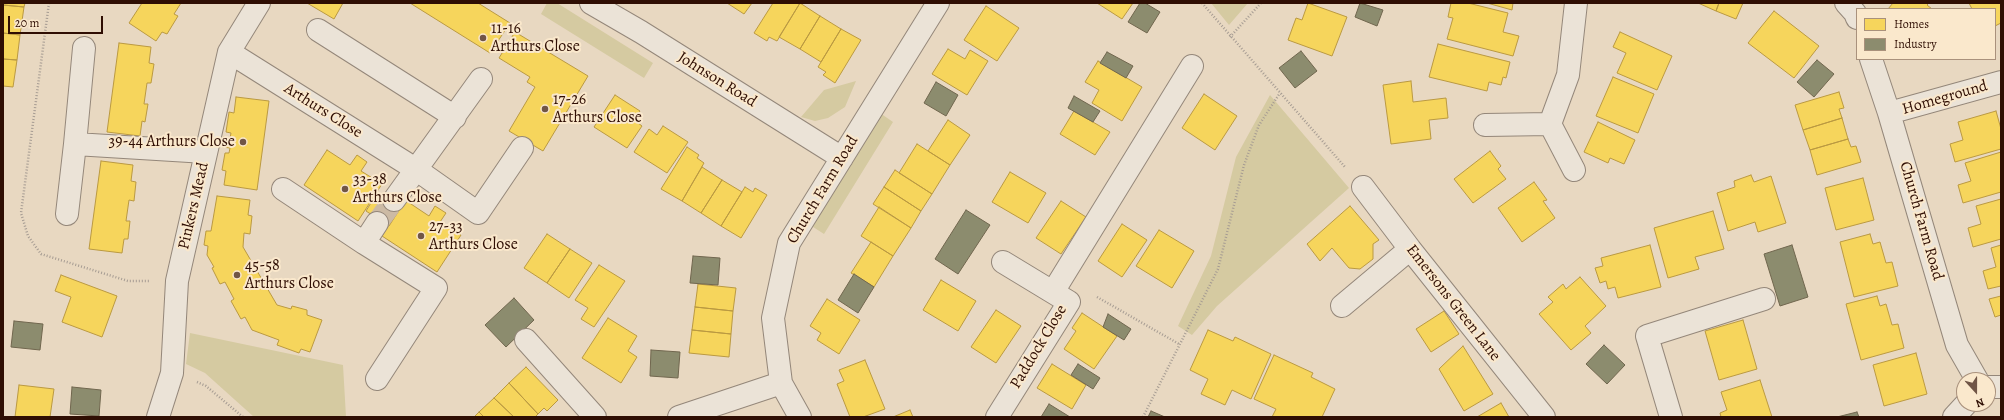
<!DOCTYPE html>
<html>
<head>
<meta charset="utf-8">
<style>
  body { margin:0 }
  #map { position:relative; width:2004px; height:420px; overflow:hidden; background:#e8d8c1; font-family:Alegreya,serif }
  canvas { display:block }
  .frame { position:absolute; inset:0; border:4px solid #2f0e03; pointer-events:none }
  .legend { position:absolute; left:1856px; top:8px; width:140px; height:52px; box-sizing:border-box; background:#fae8cc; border:1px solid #a9917c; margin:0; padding:5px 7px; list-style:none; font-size:12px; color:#2f0e03 }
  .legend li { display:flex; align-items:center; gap:8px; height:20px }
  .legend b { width:20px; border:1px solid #a9917c }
  .north { position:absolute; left:1956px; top:372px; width:40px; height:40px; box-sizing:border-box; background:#fae8cc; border:1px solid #a9917c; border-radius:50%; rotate:159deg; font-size:11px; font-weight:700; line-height:16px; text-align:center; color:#2f0e03 }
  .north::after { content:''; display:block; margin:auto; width:14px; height:18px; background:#705546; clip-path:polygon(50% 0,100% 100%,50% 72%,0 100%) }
  .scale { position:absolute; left:8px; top:16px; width:95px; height:18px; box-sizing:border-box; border:2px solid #2f0e03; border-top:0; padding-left:5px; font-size:12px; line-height:14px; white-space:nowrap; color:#2f0e03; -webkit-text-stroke:3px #fae8cc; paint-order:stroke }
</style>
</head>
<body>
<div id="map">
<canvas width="2004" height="420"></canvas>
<div class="frame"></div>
<ul class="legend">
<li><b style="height:11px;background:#f6d55c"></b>Homes</li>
<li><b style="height:11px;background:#8c8c6e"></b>Industry</li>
</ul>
<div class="north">N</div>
<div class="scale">20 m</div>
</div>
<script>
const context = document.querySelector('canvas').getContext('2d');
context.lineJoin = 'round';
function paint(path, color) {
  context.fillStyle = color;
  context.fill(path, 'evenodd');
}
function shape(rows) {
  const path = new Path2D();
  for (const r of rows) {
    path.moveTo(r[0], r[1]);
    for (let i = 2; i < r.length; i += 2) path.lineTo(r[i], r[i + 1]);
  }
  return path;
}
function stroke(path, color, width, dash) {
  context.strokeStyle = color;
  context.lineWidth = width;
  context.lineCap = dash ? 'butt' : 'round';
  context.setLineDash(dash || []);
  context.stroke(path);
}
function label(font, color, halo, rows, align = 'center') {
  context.font = font + ' Alegreya,serif';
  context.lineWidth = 4;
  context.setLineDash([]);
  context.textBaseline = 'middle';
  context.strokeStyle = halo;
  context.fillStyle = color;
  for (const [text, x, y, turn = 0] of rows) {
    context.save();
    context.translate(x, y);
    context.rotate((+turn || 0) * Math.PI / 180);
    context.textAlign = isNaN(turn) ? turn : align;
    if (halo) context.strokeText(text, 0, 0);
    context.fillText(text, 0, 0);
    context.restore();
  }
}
paint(shape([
  [547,3,557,3,653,63,644,78,541,14],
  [1211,3,1248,3,1229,25],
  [856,81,845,107,828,118,815,121,801,117,824,90],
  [1270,95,1349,188,1217,306,1192,335,1178,326,1211,256,1236,157],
  [880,113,893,122,824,234,810,225],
  [190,333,343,365,346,417,254,417,205,373,186,364]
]), '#d5caa1');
const homes = shape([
  [3,3,25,3,24,7,3,5,3,3],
  [142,3,181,3,174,14,178,16,167,34,162,32,156,41,129,23,142,3],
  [307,3,343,3,334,19,307,3],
  [410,3,478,3,510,23,490,53,410,3],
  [727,3,752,3,744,14,727,3],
  [773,3,800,3,777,41,769,37,767,41,754,33,773,3],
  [800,3,820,16,800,49,779,37,800,3],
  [1097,3,1133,3,1122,19,1097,3],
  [1308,3,1347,17,1332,56,1288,40,1296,18,1302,20,1308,3],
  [1451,3,1468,3,1508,13,1503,32,1519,36,1513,56,1447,39,1453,18,1448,17,1451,3],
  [1487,3,1513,3,1512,10,1487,3],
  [1698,3,1719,3,1716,11,1698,3],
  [1719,3,1743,3,1736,19,1716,11,1719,3],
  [1893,3,1929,3,1927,5,1932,9,1888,9,1893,3],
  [1969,3,2001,3,2001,23,1995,26,1995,9,1972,9,1969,3],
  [3,5,24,7,20,35,3,33,3,5],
  [986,6,1019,28,997,61,964,40,986,6],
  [1774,11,1819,46,1794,78,1748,43,1774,11],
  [820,16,841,29,821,62,800,49,820,16],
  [841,29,861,40,835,83,823,75,826,72,818,67,841,29],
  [515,32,588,76,543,151,509,131,535,87,527,82,530,77,499,58,515,32],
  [1620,32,1672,56,1657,90,1617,73,1626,53,1613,47,1620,32],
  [3,33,20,35,17,60,3,59,3,33],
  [119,43,151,47,149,63,154,64,151,83,147,83,144,104,148,104,145,122,142,121,140,136,107,132,119,43],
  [1438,44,1510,62,1506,78,1503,77,1501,85,1489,82,1487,91,1429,77,1438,44],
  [948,49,965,59,970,50,988,61,967,95,932,74,948,49],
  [3,59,17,60,13,87,3,86,3,59],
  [1098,61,1142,87,1122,121,1092,103,1099,90,1085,82,1098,61],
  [1613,77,1654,94,1638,133,1596,116,1613,77],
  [1411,81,1413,102,1446,98,1448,118,1429,120,1431,139,1391,144,1383,85,1411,81],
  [1839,92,1844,108,1839,109,1842,118,1803,130,1795,105,1839,92],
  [1204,94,1237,116,1215,150,1182,128,1204,94],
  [615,95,640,111,634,120,642,126,627,148,594,127,615,95],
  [236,97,269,101,257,190,224,185,226,171,222,170,225,153,229,153,230,148,222,147,223,137,230,138,231,133,226,132,229,112,234,113,236,97],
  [1074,111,1110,132,1095,155,1060,134,1074,111],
  [1996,111,2001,129,2001,149,1955,162,1950,144,1963,140,1958,122,1996,111],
  [1842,118,1848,139,1810,150,1803,130,1842,118],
  [948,120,970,135,950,165,928,151,948,120],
  [1598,122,1635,140,1624,164,1610,158,1608,163,1584,152,1598,122],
  [663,126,688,142,667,173,634,152,649,129,657,135,663,126],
  [1848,139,1851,147,1856,146,1861,162,1817,175,1810,150,1848,139],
  [917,144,950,165,932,194,899,173,917,144],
  [687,147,699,155,697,158,704,163,682,201,661,189,687,147],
  [327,150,350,165,357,155,367,162,361,171,382,184,358,221,304,185,327,150],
  [1490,151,1501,166,1498,169,1506,179,1473,203,1454,179,1490,151],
  [2001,152,2001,192,1963,203,1958,185,1971,181,1965,163,2001,152],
  [101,161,133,165,131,181,136,182,134,201,129,200,126,221,130,221,128,239,124,239,122,253,89,249,101,161],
  [702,167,722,180,701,213,682,201,702,167],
  [895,170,932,194,921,211,884,187,895,170],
  [1010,172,1046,193,1028,223,992,202,1010,172],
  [1751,175,1754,182,1771,176,1786,223,1758,232,1755,222,1728,231,1717,193,1735,187,1734,181,1751,175],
  [1863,178,1874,220,1836,230,1825,188,1863,178],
  [722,180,742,192,721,226,701,213,722,180],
  [1534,182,1547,200,1543,201,1555,218,1522,242,1498,208,1534,182],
  [745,187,753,192,755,188,767,195,741,238,721,226,745,187],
  [884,187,921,211,911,228,873,204,884,187],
  [377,193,400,209,389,226,366,211,377,193],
  [217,196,250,200,248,215,252,216,250,234,244,233,243,247,277,305,291,309,292,306,307,310,307,315,322,320,310,352,301,349,299,353,277,345,279,340,252,330,245,317,241,319,231,301,234,299,225,282,220,284,212,268,214,267,207,255,208,246,204,245,206,231,211,231,217,196],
  [2001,199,2001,239,1973,247,1968,228,1981,224,1976,206,2001,199],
  [405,200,429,216,435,206,446,213,440,222,461,235,437,272,382,236,405,200],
  [1061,201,1086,217,1061,254,1036,238,1061,201],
  [1350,206,1379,240,1373,244,1373,259,1360,269,1349,268,1332,248,1320,261,1307,244,1350,206],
  [879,207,911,228,893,256,861,236,879,207],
  [1713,211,1724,249,1695,257,1699,269,1668,278,1654,228,1713,211],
  [1122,224,1147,240,1122,277,1098,261,1122,224],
  [1159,230,1194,251,1172,288,1136,266,1159,230],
  [547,234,570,249,547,283,524,268,547,234],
  [1870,234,1873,244,1880,242,1886,263,1892,262,1898,286,1854,297,1840,242,1870,234],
  [871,242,893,256,874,287,851,273,871,242],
  [1650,245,1661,287,1618,298,1615,287,1608,289,1606,281,1600,283,1595,268,1603,266,1601,258,1650,245],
  [2001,245,2001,286,1988,289,1983,271,1996,267,1991,248,2001,245],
  [570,249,592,263,569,298,547,283,570,249],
  [599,265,625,281,594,327,581,319,588,308,575,300,599,265],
  [61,275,117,296,102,337,62,322,71,297,55,291,61,275],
  [1580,277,1606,306,1585,326,1591,333,1571,350,1539,314,1553,302,1548,297,1563,284,1566,289,1580,277],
  [941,280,976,301,958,331,923,310,941,280],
  [698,284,736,288,733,311,695,307,698,284],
  [1877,296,1880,306,1886,304,1892,325,1898,324,1904,348,1861,360,1846,304,1877,296],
  [2001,296,2001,315,1995,317,1989,299,2001,296],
  [827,299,860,320,839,354,817,340,821,333,810,326,827,299],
  [695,307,733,311,731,334,692,330,695,307],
  [996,310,1021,326,996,363,971,347,996,310],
  [1444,311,1459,334,1431,352,1416,329,1444,311],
  [1082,313,1117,336,1094,369,1064,349,1076,331,1072,328,1082,313],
  [608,318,637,336,628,351,637,357,621,383,582,358,608,318],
  [1743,320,1757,369,1719,380,1705,331,1743,320],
  [692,330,731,334,729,357,689,353,692,330],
  [1208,330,1233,341,1235,337,1271,354,1251,399,1232,390,1225,405,1201,394,1208,379,1190,370,1208,330],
  [1463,346,1493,394,1464,411,1439,369,1463,346],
  [1916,353,1927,394,1884,406,1873,365,1916,353],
  [1274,355,1313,373,1311,377,1335,389,1322,417,1272,417,1276,409,1254,399,1274,355],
  [865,360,885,409,863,417,850,417,837,384,844,381,839,370,865,360],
  [1052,364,1086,385,1072,409,1037,388,1052,364],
  [526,367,558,400,547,411,544,408,538,414,509,383,526,367],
  [1760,380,1772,417,1721,417,1720,413,1727,410,1721,392,1760,380],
  [509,383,538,414,535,417,514,417,494,398,509,383],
  [19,385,54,389,50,417,15,417,19,385],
  [494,398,514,417,484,417,479,412,494,398],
  [1501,403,1509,417,1477,417,1501,403],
  [910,410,913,417,893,417,910,410],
  [479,412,484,417,474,417,479,412]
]);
paint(homes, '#f6d55c');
stroke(homes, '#ba9941', 1);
const industry = shape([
  [1140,3,1145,3,1160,12,1147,33,1128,22,1140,3],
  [1360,3,1383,10,1377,26,1355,17,1360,3],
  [1301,51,1317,71,1295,88,1279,68,1301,51],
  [1107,52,1133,66,1126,78,1100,63,1107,52],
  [1817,60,1834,74,1814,97,1797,82,1817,60],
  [936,82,958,95,946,116,924,103,936,82],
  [1074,96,1100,111,1093,122,1068,108,1074,96],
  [966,210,990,225,958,274,935,259,966,210],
  [1792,245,1808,297,1780,306,1764,254,1792,245],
  [693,256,720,258,718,285,690,283,693,256],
  [854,274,874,287,858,313,838,300,854,274],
  [514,298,534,320,506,347,485,325,514,298],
  [1108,314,1131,329,1124,340,1103,327,1108,314],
  [14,321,43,324,40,350,11,347,14,321],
  [1604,345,1625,365,1607,384,1586,364,1604,345],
  [651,350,680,352,678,378,650,376,651,350],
  [1078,364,1100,378,1093,389,1071,375,1078,364],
  [72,387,101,390,99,416,70,414,72,387],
  [1049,404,1070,417,1041,417,1049,404],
  [1151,411,1165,417,1148,417,1151,411],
  [1857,412,1859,417,1837,417,1857,412]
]);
paint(industry, '#8c8c6e');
stroke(industry, '#70664e', 1);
stroke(shape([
  [377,223,394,200]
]), '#ccbaa4', 22, [22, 11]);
const minor = shape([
  [591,3,641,32,842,158],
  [1846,3,1855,13,1857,18],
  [318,30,455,117],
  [84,48,75,144,206,152],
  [229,52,417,170,478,213,522,148],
  [1871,59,1889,113,1957,345,1977,380],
  [1889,113,2001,82],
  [1485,125,1550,124],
  [1574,170,1550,124,1568,75,1576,3],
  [1363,187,1410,249,1544,417],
  [283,189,364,243,377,223],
  [394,200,481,79],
  [67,214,75,144],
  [364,243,436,288,377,379],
  [1053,292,1192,66],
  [1342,306,1410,249],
  [526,340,595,417],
  [1988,387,2001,387],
  [158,417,172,373,177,281,229,52,259,3],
  [679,417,781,383],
  [800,417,781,383,773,318,789,243,938,3],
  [997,417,1069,302,1003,262],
  [1671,417,1647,336,1764,299],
  [1954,417,1966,404]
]);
stroke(minor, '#94877a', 24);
stroke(shape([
  [49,3,21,213,28,236,41,254,128,281,150,281],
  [1202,3,1345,167],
  [1230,37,1261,3],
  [1097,297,1179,344],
  [197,382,206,386,243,417],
  [1143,417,1218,269,1244,165,1259,125,1280,93]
]), '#a69c93', 2.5, [1, 2]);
stroke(minor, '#ebe3d7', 22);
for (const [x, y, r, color] of [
  [483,38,4,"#705546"],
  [545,109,4,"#705546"],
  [243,142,4,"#705546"],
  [345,189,4,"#705546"],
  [421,236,4,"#705546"],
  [237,275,4,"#705546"]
]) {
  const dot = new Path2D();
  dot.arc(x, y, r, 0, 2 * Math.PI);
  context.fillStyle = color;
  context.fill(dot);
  stroke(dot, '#fae8cc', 1.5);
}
label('16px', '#2f0e03', '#fae8cc', [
  ["11-16",491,29],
  ["Arthurs Close",491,47],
  ["17-26",553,100],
  ["Arthurs Close",553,118],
  ["39-44 Arthurs Close",235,142,"right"],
  ["33-38",353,180],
  ["Arthurs Close",353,198],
  ["27-33",429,227],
  ["Arthurs Close",429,245],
  ["45-58",245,266],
  ["Arthurs Close",245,284]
], 'left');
label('16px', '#2f0e03', '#fae8cc', [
  ["Johnson Road",717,80,32],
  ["Homeground",1945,98,-16],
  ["Arthurs Close",323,111,32],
  ["Church Farm Road",823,190,-59],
  ["Pinkers Mead",194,206,-77],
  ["Church Farm Road",1921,221,74],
  ["Emersons Green Lane",1453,303,52],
  ["Paddock Close",1039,347,-59]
]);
</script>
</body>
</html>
